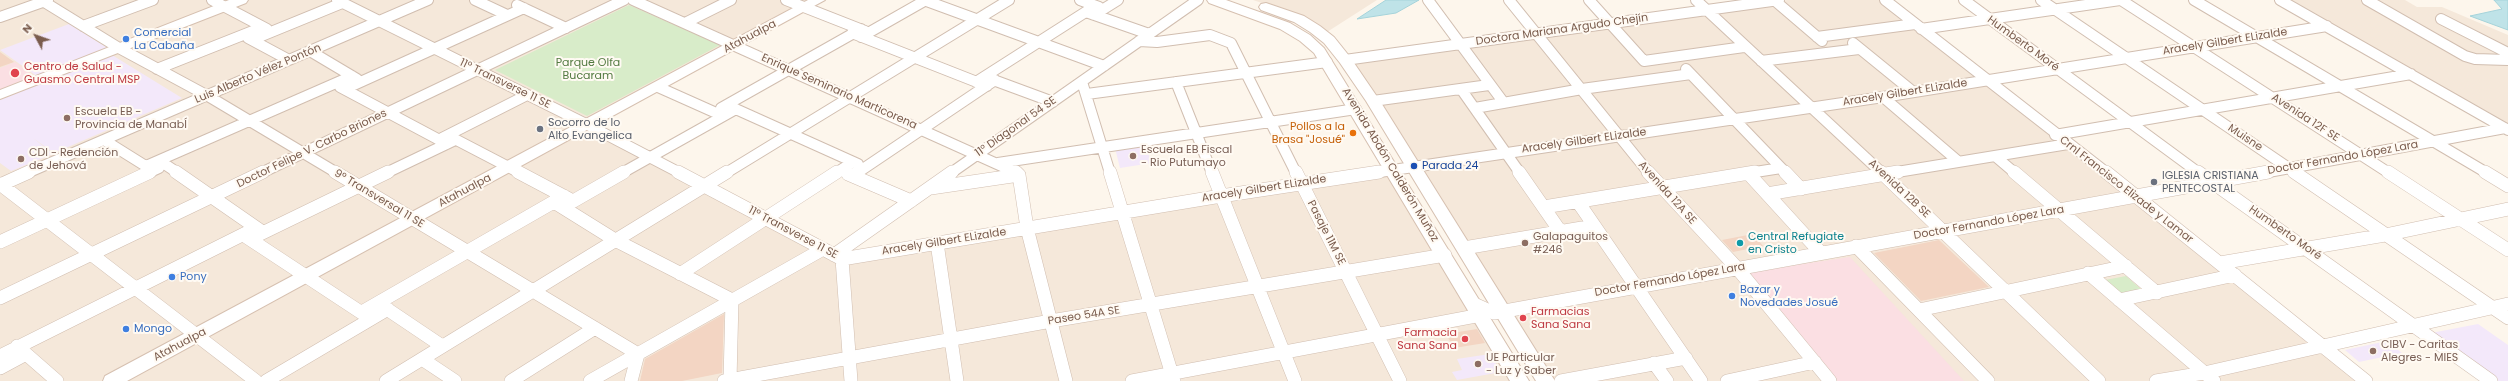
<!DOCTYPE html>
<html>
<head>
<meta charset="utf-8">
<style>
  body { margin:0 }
  #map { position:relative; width:2508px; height:381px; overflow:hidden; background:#fdf6ec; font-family:Poppins,sans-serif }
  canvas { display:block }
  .north { position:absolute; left:16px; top:16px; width:40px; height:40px; -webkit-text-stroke:3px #fffaf3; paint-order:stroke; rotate:311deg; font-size:11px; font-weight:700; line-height:16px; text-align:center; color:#7a5c4d }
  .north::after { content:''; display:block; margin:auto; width:14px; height:18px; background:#7a5c4d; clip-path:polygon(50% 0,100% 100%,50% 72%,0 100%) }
</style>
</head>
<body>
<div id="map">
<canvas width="2508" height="381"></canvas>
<div class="north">N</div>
</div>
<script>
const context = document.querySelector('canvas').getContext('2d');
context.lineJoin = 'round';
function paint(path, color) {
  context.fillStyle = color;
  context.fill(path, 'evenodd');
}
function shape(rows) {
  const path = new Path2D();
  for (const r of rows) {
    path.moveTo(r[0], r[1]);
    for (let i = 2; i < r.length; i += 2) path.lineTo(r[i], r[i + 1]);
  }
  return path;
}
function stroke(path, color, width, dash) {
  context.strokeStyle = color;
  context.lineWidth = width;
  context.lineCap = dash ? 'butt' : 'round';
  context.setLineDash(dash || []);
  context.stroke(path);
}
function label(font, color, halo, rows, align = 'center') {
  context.font = font + ' Poppins,sans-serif';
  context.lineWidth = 4;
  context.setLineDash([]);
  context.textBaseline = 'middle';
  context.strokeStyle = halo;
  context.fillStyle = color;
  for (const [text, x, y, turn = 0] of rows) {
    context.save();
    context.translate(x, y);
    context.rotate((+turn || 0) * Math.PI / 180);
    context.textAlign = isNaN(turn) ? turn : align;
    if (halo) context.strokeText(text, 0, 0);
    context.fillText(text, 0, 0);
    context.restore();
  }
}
paint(shape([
  [0,0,808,0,585,119,823,241,584,381,0,381],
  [1253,0,1377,0,1327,32,1280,9],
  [1788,0,1879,0,2363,381,1549,381,1349,61],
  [2280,0,2405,0,2417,7,2442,7,2508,35,2508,128],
  [1389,173,1512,381,600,381,821,250,837,262]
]), '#f5e8da');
paint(shape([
  [69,24,109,49,38,77,0,50],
  [112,55,182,98,54,153,33,138,53,154,11,171,0,163,0,99],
  [1144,143,1152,163,1120,168,1115,148],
  [2478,324,2508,345,2508,381,2497,381,2431,333],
  [2387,341,2402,353,2359,362,2345,350],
  [1490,354,1501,372,1457,380,1452,372,1462,370,1457,359]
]), '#f3e8fa');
paint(shape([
  [15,62,37,78,0,92,0,68],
  [1850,257,1964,381,1837,381,1749,272]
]), '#fbdfe3');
paint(shape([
  [629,5,720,45,587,116,495,70],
  [2126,276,2143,291,2122,295,2105,280]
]), '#d8ecc9');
const water = shape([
  [1386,0,1419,0,1396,13,1357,19,1386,0],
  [2494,0,2508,0,2508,30,2470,16,2502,9,2494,0]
]);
paint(water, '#bfe3e8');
stroke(water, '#a5d3da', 1);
paint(shape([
  [0,52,14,62,0,67],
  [1753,234,1763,246,1733,252,1722,240],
  [1939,240,1989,287,1921,301,1874,253],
  [724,314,722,373,682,381,640,381,645,359],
  [1477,329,1485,343,1454,348,1446,334]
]), '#f3d5c3');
const streetFar1 = shape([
  [41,0,119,48,208,96,337,173],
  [212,0,267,29],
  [337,0,588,125,680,173],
  [475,0,507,15],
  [633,0,1017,173],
  [786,0,865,31],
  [924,0,1104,66],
  [1080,0,1099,7],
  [1428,0,1504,103],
  [1509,0,1649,173],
  [1589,0,1644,61,1744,47],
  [1696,0,1882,173],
  [1774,0,1822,41],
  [1885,0,2107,173],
  [1964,0,2199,173],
  [2041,0,2296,173],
  [2121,0,2389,173],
  [2194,0,2487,173],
  [2280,0,2508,130],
  [2367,0,2465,56,2475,59,2508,60],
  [517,5,566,28],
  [1086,12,1149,34],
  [1094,15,1118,0],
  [0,17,48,0],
  [2441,19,2508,53],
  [685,23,731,0],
  [83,26,153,0],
  [1921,29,2120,0],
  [852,33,987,86],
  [861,37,926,0],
  [1817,37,1915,24],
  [248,38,289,60],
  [254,39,342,3],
  [1139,41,1157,42,1210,35,1231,43,1296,173],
  [1853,43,1912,91],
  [310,51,357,79],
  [1345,60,1779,0],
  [1761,61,1859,49],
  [157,69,263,27],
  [1686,69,1786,173],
  [988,78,1053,102],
  [976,82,1095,6],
  [1082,82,1110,173],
  [1176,82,1212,173],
  [340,87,447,144],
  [658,87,723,116],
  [345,89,524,8],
  [1461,89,1520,173],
  [1087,94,1327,62],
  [1883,97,1959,162],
  [1373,101,1489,85],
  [729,106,858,164],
  [721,108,861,29],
  [1475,108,1582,89,1691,74],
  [2055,135,2411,74],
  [449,136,520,173],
  [442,138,527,95],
  [104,140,152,170],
  [1995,156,2015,173],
  [160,161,178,173],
  [998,163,1356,109],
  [146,166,352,76],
  [27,173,428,0],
  [148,173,159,168],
  [261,173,624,0],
  [386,173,455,140],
  [622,173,736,109],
  [726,173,1009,0],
  [836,173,853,162],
  [857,173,995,80],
  [951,173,1198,0],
  [1373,173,1883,97,2327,26],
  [1749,173,1781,168],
  [1891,173,2068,144],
  [2263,173,2505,128]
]);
const street = shape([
  [176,172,261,231],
  [335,172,638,354,631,381],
  [518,172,569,199],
  [678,172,842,259],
  [1016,172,1019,175,1027,228,1066,381],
  [1110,172,1174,381],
  [1212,172,1295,381],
  [1296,172,1400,381],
  [1519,172,1560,231],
  [1648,172,1737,268,1830,381],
  [1785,172,1801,189],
  [1881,172,2099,381],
  [2014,172,2157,293],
  [2106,172,2366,381],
  [2198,172,2491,381],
  [2294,172,2508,318],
  [2388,172,2508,250],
  [2485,172,2508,186],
  [1748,173,1821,253],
  [848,174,911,201],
  [853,176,858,172],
  [0,184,256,381],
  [0,185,29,172],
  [931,188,1019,175],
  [1767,194,1898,172],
  [554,202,615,240,732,300,730,381],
  [1578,202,1701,381],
  [563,207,624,172],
  [1544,207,1755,172],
  [245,236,371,319],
  [250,239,388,172],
  [0,242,150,172],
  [937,243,957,381],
  [1856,246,1988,381],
  [1464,248,1594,226],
  [834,255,952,172],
  [842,259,1221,196,1379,172],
  [842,259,851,381],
  [2220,263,2385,235,2508,209],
  [2088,273,2214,381],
  [680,274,837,172],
  [0,298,263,172],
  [2119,300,2235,275],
  [1474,304,1494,313,2268,172],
  [381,305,442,346],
  [1919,310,2126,266],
  [362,312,564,196],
  [17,346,57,381],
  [0,356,256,228],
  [422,359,455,381],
  [1654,363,1667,381],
  [0,368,26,354],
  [266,381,388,309],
  [386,381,727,172],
  [511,381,595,328],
  [590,381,823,249],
  [724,381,1051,321,1445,255],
  [1132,381,1481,315],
  [1561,381,1686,358],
  [1727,381,1815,362],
  [2156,381,2204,373,2508,304]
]);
const secondary = shape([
  [229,0,248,0,246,3,0,99,0,90,229,0],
  [808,0,825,0,127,381,103,381,105,376,808,0],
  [1207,0,1226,0,1290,23,1310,35,1324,48,1529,381,1510,381,1314,53,1300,41,1280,29,1209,3,1207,0],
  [1266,3,1304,16,1320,26,1334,37,1350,57,1380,101,1555,381,1536,381,1366,101,1340,63,1324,43,1310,32,1294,22,1261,10,1259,7,1261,4,1266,3]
]);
stroke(streetFar1, '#d1beb0', 12);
stroke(street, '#d1beb0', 14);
stroke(secondary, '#d6c0b0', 2);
stroke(streetFar1, '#fff', 10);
stroke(street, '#fff', 13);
paint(secondary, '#fff');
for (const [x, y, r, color] of [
  [126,39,4,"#3f7fe0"],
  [15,73,5,"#e0444e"],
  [67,118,4,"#8d6e63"],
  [540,129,4,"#6b7280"],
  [1353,133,4,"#e8710a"],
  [1133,156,4,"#8d6e63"],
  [21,159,4,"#8d6e63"],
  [1414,166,4,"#1a4fb4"],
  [2154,182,4,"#6b7280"],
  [1525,243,4,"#8d6e63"],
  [1740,243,4,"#0f9aa8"],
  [172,277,4,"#3f7fe0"],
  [1732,296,4,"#3f7fe0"],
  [1523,318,4,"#e0444e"],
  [126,329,4,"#3f7fe0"],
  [1465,339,4,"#e0444e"],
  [2373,351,4,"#8d6e63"],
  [1478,364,4,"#8d6e63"]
]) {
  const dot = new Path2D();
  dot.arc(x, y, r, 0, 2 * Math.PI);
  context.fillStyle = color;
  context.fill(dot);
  stroke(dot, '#fffaf3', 1.5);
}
label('11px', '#7a5c4d', '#fffaf3', [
  ["Doctora Mariana Argudo Chejín",1562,30,-8],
  ["Atahualpa",750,37,-28],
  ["Aracely Gilbert ELizalde",2225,42,-9],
  ["Humberto Moré",2023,44,36],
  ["Luis Alberto Vélez Pontón",258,74,-23],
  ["11° Transverse 11 SE",505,84,26],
  ["Enrique Seminario Marticorena",839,92,24],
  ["Aracely Gilbert ELizalde",1905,93,-9],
  ["Avenida 12F SE",2305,118,33],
  ["11° Diagonal 54 SE",1016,127,-35],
  ["Muisne",2245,138,34],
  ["Aracely Gilbert ELizalde",1584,141,-8],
  ["Doctor Felipe V. Carbo Briones",312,149,-26],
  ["Doctor Fernando López Lara",2343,158,-10],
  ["Avenida Abdón Calderón Muñoz",1390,165,59],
  ["Aracely Gilbert ELizalde",1264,189,-9],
  ["Avenida 12B SE",1899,189,43],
  ["Crnl Francisco Elizade y Lamar",2126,190,38],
  ["Atahualpa",465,191,-28],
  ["Avenida 12A SE",1667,193,48],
  ["9° Transversal 11 SE",379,199,31],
  ["Doctor Fernando López Lara",1989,223,-10],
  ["11° Transverse 11 SE",793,233,28],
  ["Pasaje 11M SE",1326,233,63],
  ["Humberto Moré",2285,233,35],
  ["Aracely Gilbert ELizalde",944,242,-9],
  ["Doctor Fernando López Lara",1670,280,-10],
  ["Paseo 54A SE",1084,316,-9],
  ["Atahualpa",180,345,-28]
]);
label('11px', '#366cbe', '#fffaf3', [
  ["Comercial",134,33],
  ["La Cabaña",134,46],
  ["Pony",180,277],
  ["Bazar y",1740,290],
  ["Novedades Josué",1740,303],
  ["Mongo",134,329]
], 'left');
label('11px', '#537a41', '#fffaf3', [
  ["Parque Olfa",588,63],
  ["Bucaram",588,76]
]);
label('11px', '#be3a42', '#fffaf3', [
  ["Centro de Salud -",24,67],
  ["Guasmo Central MSP",24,80],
  ["Farmacias",1531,312],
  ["Sana Sana",1531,325],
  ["Farmacia",1457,333,"right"],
  ["Sana Sana",1457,346,"right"]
], 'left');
label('11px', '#785e54', '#fffaf3', [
  ["Escuela EB -",75,112],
  ["Provincia de ManabÍ",75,125],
  ["Escuela EB Fiscal",1141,150],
  ["- Rio Putumayo",1141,163],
  ["CDI - Redención",29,153],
  ["de Jehová",29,166],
  ["Galapaguitos",1533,237],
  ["#246",1533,250],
  ["CIBV - Caritas",2381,345],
  ["Alegres - MIES",2381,358],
  ["UE Particular",1486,358],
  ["- Luz y Saber",1486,371]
], 'left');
label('11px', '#5b616d', '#fffaf3', [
  ["Socorro de lo",548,123],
  ["Alto Evangelica",548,136],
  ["IGLESIA CRISTIANA",2162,176],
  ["PENTECOSTAL",2162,189]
], 'left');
label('11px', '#c56008', '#fffaf3', [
  ["Pollos a la",1345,127],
  ["Brasa \"Josué\"",1345,140]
], 'right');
label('11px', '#164399', '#fffaf3', [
  ["Parada 24",1422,166]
], 'left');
label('11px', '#0d838f', '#fffaf3', [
  ["Central Refugiate",1748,237],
  ["en Cristo",1748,250]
], 'left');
</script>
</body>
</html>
